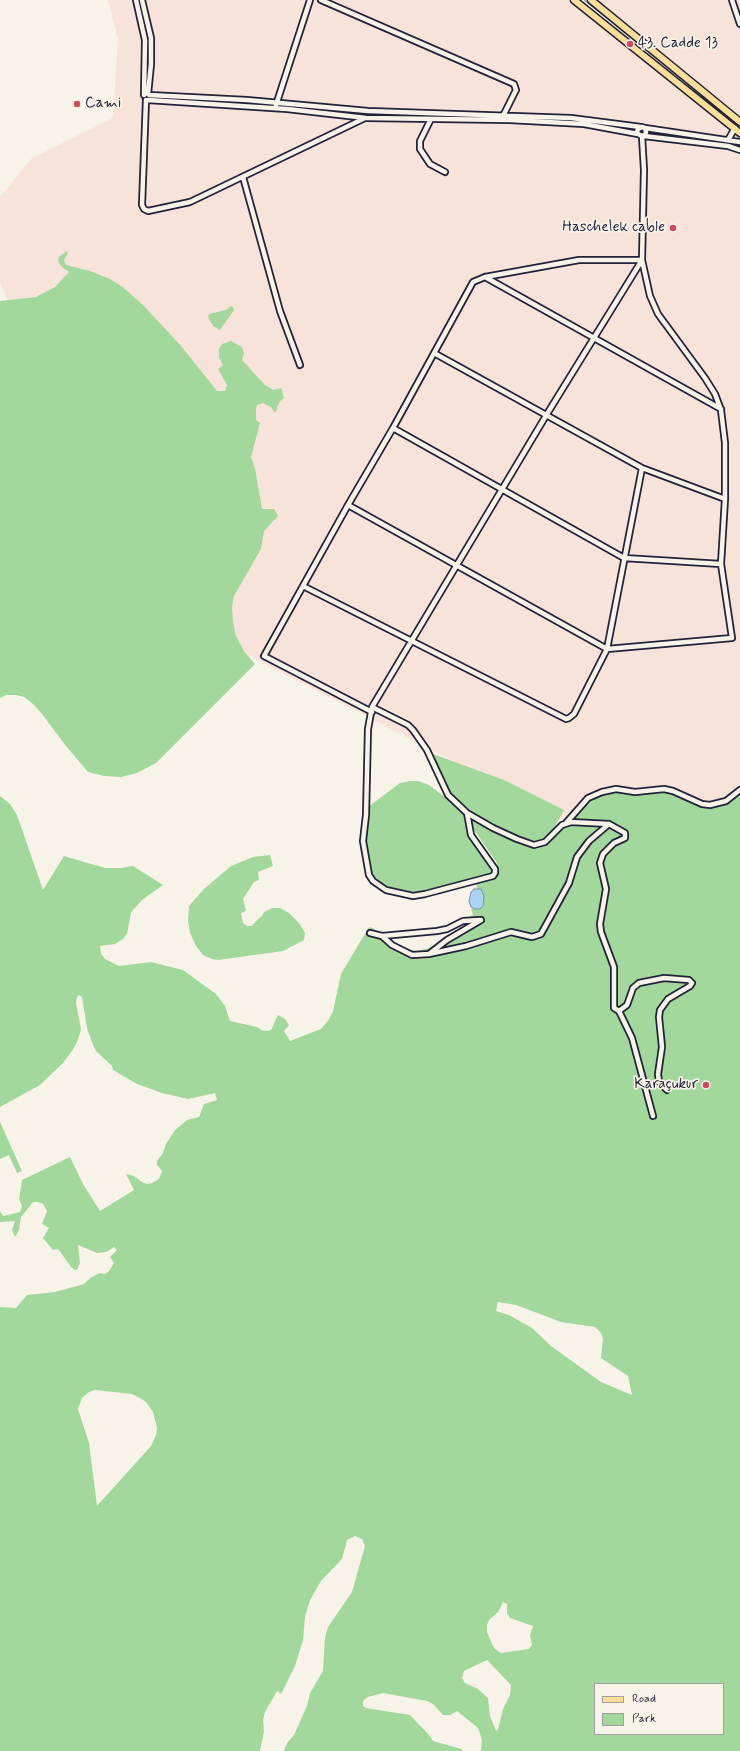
<!DOCTYPE html>
<html>
<head>
<meta charset="utf-8">
<style>
  body { margin:0 }
  #map { position:relative; width:740px; height:1751px; overflow:hidden; background:#f7f3e8; font-family:Mynerve,sans-serif }
  canvas { display:block }
  .legend { position:absolute; left:594px; top:1683px; width:130px; height:52px; box-sizing:border-box; background:#f7f3e8; border:1px solid #a29fa3; margin:0; padding:5px 7px; list-style:none; font-size:12px; color:#22223b }
  .legend li { display:flex; align-items:center; gap:8px; height:20px }
  .legend b { width:20px; border:1px solid #a29fa3 }
</style>
</head>
<body>
<div id="map">
<canvas width="740" height="1751"></canvas>
<ul class="legend">
<li><b style="height:5px;background:#fbdf96"></b>Road</li>
<li><b style="height:11px;background:#a3d89c"></b>Park</li>
</ul>
</div>
<script>
const context = document.querySelector('canvas').getContext('2d');
context.lineJoin = 'round';
function paint(path, color) {
  context.fillStyle = color;
  context.fill(path, 'evenodd');
}
function shape(rows) {
  const path = new Path2D();
  for (const r of rows) {
    path.moveTo(r[0], r[1]);
    for (let i = 2; i < r.length; i += 2) path.lineTo(r[i], r[i + 1]);
  }
  return path;
}
function stroke(path, color, width, dash) {
  context.strokeStyle = color;
  context.lineWidth = width;
  context.lineCap = dash ? 'butt' : 'round';
  context.setLineDash(dash || []);
  context.stroke(path);
}
function label(font, color, halo, rows, align = 'center') {
  context.font = font + ' Mynerve,sans-serif';
  context.lineWidth = 3.5;
  context.setLineDash([]);
  context.textBaseline = 'middle';
  context.strokeStyle = halo;
  context.fillStyle = color;
  for (const [text, x, y, turn = 0] of rows) {
    context.save();
    context.translate(x, y);
    context.rotate((+turn || 0) * Math.PI / 180);
    context.textAlign = isNaN(turn) ? turn : align;
    if (halo) context.strokeText(text, 0, 0);
    context.fillText(text, 0, 0);
    context.restore();
  }
}
paint(shape([
  [108,0,740,0,740,909,139,599,0,282,0,197,32,158,113,118,118,39]
]), '#f8e3da');
paint(shape([
  [67,251,68,253,64,260,66,265,90,271,110,279,124,288,144,306,182,347,217,391,225,391,227,385,218,369,223,365,219,358,219,349,222,344,231,341,242,347,244,353,242,360,265,385,273,390,281,388,284,398,280,401,275,413,271,407,263,403,257,405,256,409,256,420,260,423,251,457,255,468,262,509,274,509,278,516,264,531,261,549,234,596,232,607,233,622,236,636,244,651,255,664,156,763,137,773,121,777,104,776,88,772,66,746,42,714,33,704,24,697,16,695,6,695,0,698,0,301,36,297,55,287,69,272,61,266,58,261,59,257],
  [231,306,233,307,234,310,220,330,213,326,208,317,209,314,226,310],
  [433,754,504,780,564,810,553,830,546,838,535,841,520,837,481,818,456,799,446,786],
  [410,781,418,781,429,785,462,810,469,831,493,868,490,874,451,885,414,892,390,887,382,883,373,875,366,846,368,807,400,783],
  [613,791,641,794,667,792,687,799,698,806,705,807,729,800,740,793,740,1751,481,1751,482,1740,478,1728,457,1711,450,1715,443,1715,433,1704,427,1701,383,1693,368,1697,363,1701,363,1706,366,1708,410,1715,429,1735,433,1741,462,1749,462,1751,284,1751,287,1743,294,1735,307,1706,310,1693,323,1671,325,1638,328,1627,352,1592,365,1546,362,1539,355,1536,347,1540,342,1559,321,1581,310,1600,305,1617,303,1640,295,1666,281,1694,277,1691,265,1712,263,1720,264,1731,260,1751,0,1751,0,1307,16,1308,27,1295,55,1292,84,1284,90,1278,100,1273,105,1274,109,1271,114,1263,110,1257,117,1250,114,1247,106,1252,97,1253,78,1245,80,1263,77,1270,75,1270,71,1267,59,1250,56,1249,53,1250,43,1238,49,1228,42,1224,47,1211,43,1204,38,1202,33,1202,21,1217,19,1230,15,1237,12,1230,15,1221,0,1222,0,1211,3,1216,20,1212,22,1206,19,1199,22,1180,70,1157,83,1184,100,1211,134,1190,126,1174,134,1176,142,1182,147,1184,152,1183,159,1179,162,1171,157,1165,157,1161,163,1153,166,1144,175,1130,187,1120,199,1117,204,1104,217,1100,215,1093,188,1099,162,1093,137,1084,113,1070,112,1066,96,1051,93,1045,87,1028,82,997,79,995,77,997,76,1003,81,1029,78,1040,72,1051,63,1063,40,1085,0,1107,0,796,10,804,17,815,43,890,64,856,105,868,121,868,133,866,163,885,142,900,133,910,131,913,127,934,123,939,115,944,100,946,101,954,105,959,119,966,151,962,183,970,216,994,225,1006,230,1021,257,1027,261,1030,267,1031,271,1030,278,1015,285,1019,289,1025,284,1031,290,1041,321,1029,328,1021,333,1011,341,974,369,927,373,928,376,931,386,933,393,941,404,948,417,951,429,948,468,926,464,919,473,915,471,909,484,904,484,896,477,888,475,881,497,872,498,869,497,863,472,827,470,822,472,819,523,844,539,847,548,843,587,802,599,795],
  [498,1302,516,1305,561,1322,595,1327,601,1333,603,1338,601,1358,628,1376,632,1395,601,1382,551,1346,532,1328,509,1315,496,1311],
  [95,1390,132,1394,140,1398,146,1402,153,1412,157,1428,156,1435,151,1446,97,1506,89,1443,78,1409,82,1398,89,1392],
  [503,1602,507,1604,507,1613,510,1618,533,1626,530,1635,532,1645,529,1649,501,1653,495,1649,492,1644,487,1632,487,1625,489,1620,498,1612],
  [487,1660,511,1685,510,1695,503,1709,498,1729,496,1731,490,1716,488,1698,478,1689,465,1683,462,1678,464,1671],
  [595,1684,723,1684,723,1734,595,1734],
  [270,855,273,866,258,872,259,880,254,882,243,899,246,911,241,913,243,923,247,926,252,926,258,919,262,916,264,912,272,908,280,908,289,913,299,923,305,933,304,940,283,951,218,960,212,959,203,955,196,946,190,933,188,920,189,906,204,889,231,866,253,857],
  [0,1122,22,1171,17,1173,9,1155,0,1159]
]), '#a3d89c');
const water = shape([
  [474,889,481,889,484,896,483,906,480,909,475,909,471,907,469,901,471,892,474,889]
]);
paint(water, '#acd3f6');
stroke(water, '#758cab', 1);
stroke(shape([
  [584,0,722,111]
]), '#758cab', 1);
const minor = shape([
  [136,0,145,40,144,95],
  [142,0,151,38,151,64,148,94],
  [321,0,514,84,516,90,503,116],
  [732,0,740,24],
  [149,95,247,100,368,111,571,118,641,127],
  [146,100,142,205,144,209,148,211,190,202,365,118],
  [148,100,287,109,366,118,510,120,584,124,638,134],
  [276,105,310,0],
  [431,119,420,141,420,149,430,164,445,172],
  [645,128,740,142],
  [644,136,728,146,740,150],
  [728,140,735,128],
  [243,177,280,311,300,365],
  [485,277,721,409],
  [434,353,642,468,725,499],
  [393,428,624,558,721,564],
  [348,505,607,649,732,638,721,564,725,499,725,443,721,410,715,394,705,378,658,314,650,296,642,260,579,260,485,277,473,282,393,428,348,505,264,656,372,712],
  [303,586,566,719,569,718,574,714,607,649,642,468],
  [372,707,408,725,413,730,427,750,448,795,467,813,493,828,517,839,534,845,545,842,562,825,571,822,609,824,625,833,625,838,614,843,603,854,600,863,606,889,600,924,601,932,614,967,614,1008,619,1011,627,1005,633,988,639,983,664,978,689,980,692,983,690,986,668,999,660,1010,659,1017,662,1047,658,1074,659,1082,667,1090],
  [467,813,471,835,495,869,495,873,493,876,425,894,413,896,386,890,373,881,369,875,363,841,366,815,368,729,372,707,547,414,642,260,644,170,642,136,638,134,637,132,638,129,642,127,645,128,646,132,645,135,642,136],
  [566,823,588,798,602,792,616,789,635,792,664,789,673,791,702,804,710,805,726,801,740,790],
  [370,933,382,936,437,931,447,929,463,921,480,920],
  [382,936,392,945,412,955,429,954,447,940,481,920],
  [429,954,466,946,511,932,532,937,541,934,569,883,577,857,589,841,609,824],
  [619,1011,632,1038,653,1116]
]);
const major = shape([
  [574,0,740,133],
  [591,0,740,122]
]);
stroke(minor, '#22223b', 8);
stroke(major, '#22223b', 9);
stroke(minor, '#f7f3e8', 4.5);
stroke(major, '#fbdf96', 6);
for (const [x, y, r, color] of [
  [630,44,4,"#d1495b"],
  [77,104,4,"#d1495b"],
  [673,228,4,"#d1495b"],
  [706,1085,4,"#d1495b"]
]) {
  const dot = new Path2D();
  dot.arc(x, y, r, 0, 2 * Math.PI);
  context.fillStyle = color;
  context.fill(dot);
  stroke(dot, '#f7f3e8', 1.5);
}
label('15px', '#22223b', '#f7f3e8', [
  ["43. Cadde 13",638,44],
  ["Cami",85,104],
  ["Haschelek cable",665,228,"right"],
  ["Karaçukur",698,1085,"right"]
], 'left');
</script>
</body>
</html>
